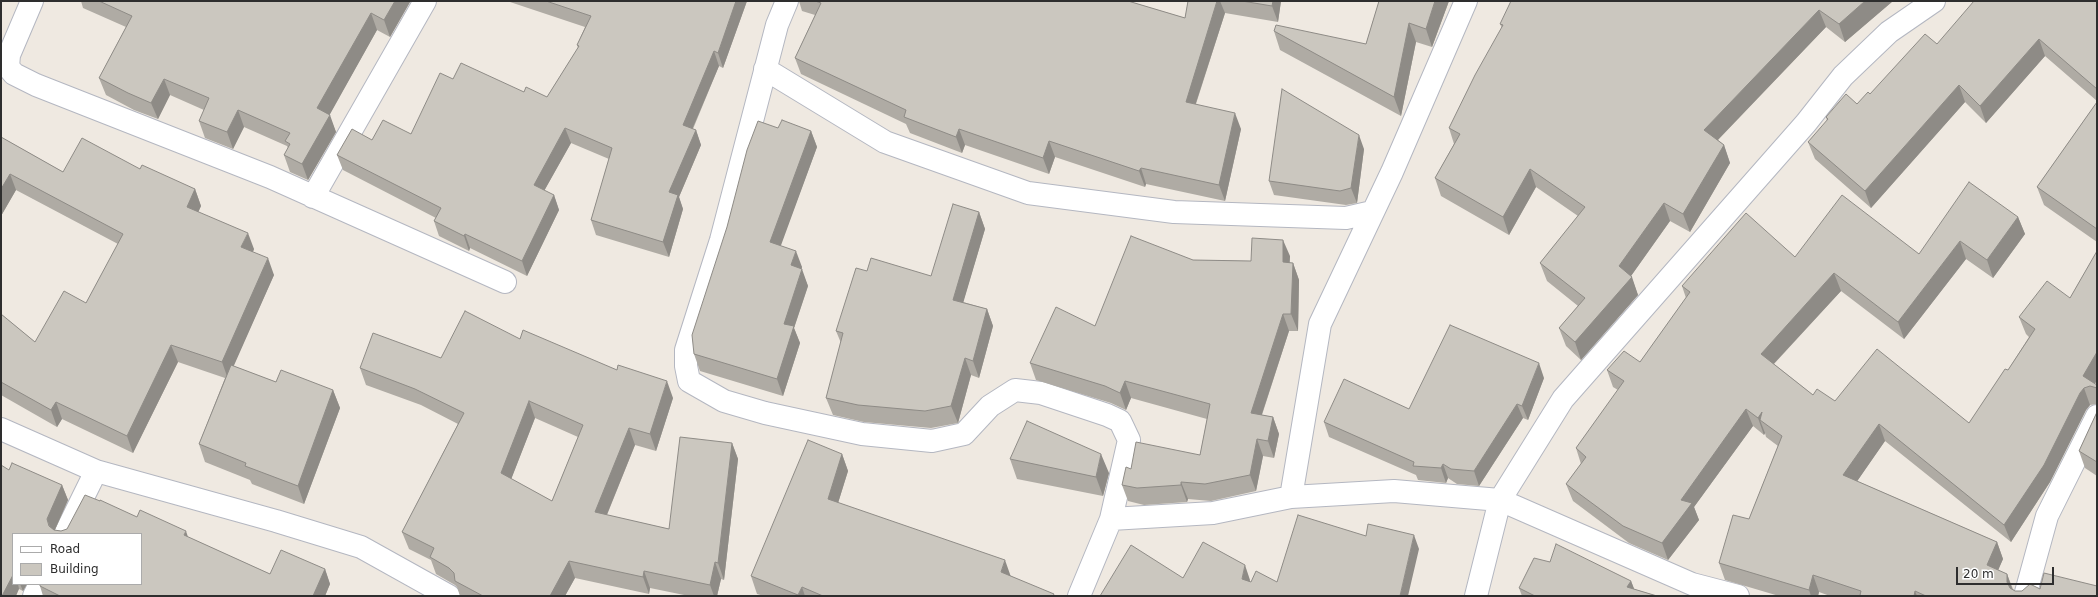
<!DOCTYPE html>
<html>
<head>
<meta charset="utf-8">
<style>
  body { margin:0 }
  #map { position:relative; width:2098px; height:597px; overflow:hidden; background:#efe9e1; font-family:"DejaVu Sans",sans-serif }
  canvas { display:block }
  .frame { position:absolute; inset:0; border:2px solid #2e2e2e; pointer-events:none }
  .legend { position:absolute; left:12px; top:533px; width:130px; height:52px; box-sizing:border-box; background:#fff; border:1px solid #ababab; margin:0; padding:5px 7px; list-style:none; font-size:12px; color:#2e2e2e }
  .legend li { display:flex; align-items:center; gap:8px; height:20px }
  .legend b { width:20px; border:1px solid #ababab }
  .scale { position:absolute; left:1956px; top:567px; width:98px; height:18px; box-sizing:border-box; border:2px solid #2e2e2e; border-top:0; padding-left:5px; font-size:12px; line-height:14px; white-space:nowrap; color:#2e2e2e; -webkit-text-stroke:3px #fff; paint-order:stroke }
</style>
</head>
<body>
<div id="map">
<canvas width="2098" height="597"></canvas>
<div class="frame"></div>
<ul class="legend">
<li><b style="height:5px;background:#fff"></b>Road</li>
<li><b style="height:11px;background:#cbc7bf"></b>Building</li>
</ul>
<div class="scale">20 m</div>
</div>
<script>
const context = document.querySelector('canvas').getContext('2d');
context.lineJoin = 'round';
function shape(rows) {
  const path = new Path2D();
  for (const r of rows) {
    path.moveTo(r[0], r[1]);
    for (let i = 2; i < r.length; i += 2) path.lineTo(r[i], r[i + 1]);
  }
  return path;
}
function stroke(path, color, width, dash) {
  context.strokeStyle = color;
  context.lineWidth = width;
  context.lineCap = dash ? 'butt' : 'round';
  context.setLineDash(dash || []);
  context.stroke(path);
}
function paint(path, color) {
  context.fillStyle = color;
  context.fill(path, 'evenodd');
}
const minor = shape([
  [32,1,9,55,8,67,14,74,36,85,270,177,505,282],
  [787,1,777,25,721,240,686,350,686,366,689,381,724,401,765,413,862,434,932,441,964,434,990,406,1015,390,1041,393,1107,415,1120,421,1129,440,1111,519,1079,596],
  [765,69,885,142,1028,193,1174,212,1346,218,1372,212],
  [313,197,425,1],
  [1,429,96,471,276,521,361,547,449,596],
  [1291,497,1320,324,1392,172,1466,1],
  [1111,519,1213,513,1291,497,1394,491,1500,500,1692,584,1738,596],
  [65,534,96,471],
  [34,596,40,584],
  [1476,596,1500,500,1563,399,1806,123,1843,76,1889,32,1934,1],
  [2025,596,2047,516,2097,416]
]);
stroke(minor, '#b4b7c1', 24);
stroke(minor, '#fff', 22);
paint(shape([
  [81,1,410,1,410,2,390,37,377,30,329,115,336,132,308,180,290,172,284,155,288,148,287,146,244,127,233,149,205,138,199,121,204,110,170,95,158,119,134,110,106,95,99,78,126,27,83,8],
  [507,1,747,1,723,68,719,66,693,129,696,130,701,145,679,197,683,209,669,257,596,235,591,220,609,159,571,143,544,191,554,195,559,210,527,276,470,248,469,251,439,236,434,221,436,218,343,170,337,155,372,140,411,134,453,79,524,92,547,97,578,48,577,45,585,27],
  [799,1,1128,1,1185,18,1188,1,1281,1,1278,22,1225,13,1196,104,1241,129,1225,201,1146,184,1145,187,1055,157,1049,174,965,145,962,153,910,133,906,124,801,74,795,58,815,15,802,11],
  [1379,1,1449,1,1432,47,1416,42,1401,116,1280,50,1274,31,1366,44],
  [1893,1,1845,42,1826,27,1718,140,1724,145,1730,163,1690,232,1670,221,1631,276,1638,295,1581,360,1566,346,1559,328,1578,306,1547,281,1540,263,1578,216,1536,187,1509,235,1441,196,1435,178,1454,144,1449,128,1502,28,1500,24],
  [2097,1,2097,101,2045,56,1986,123,1965,102,1871,208,1815,159,1808,142,1827,121,1826,117,1857,104,1937,44],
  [2097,102,2097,242,2044,205,2037,187],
  [778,128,811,131,817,147,780,246,802,267,801,269,808,286,794,328,800,343,783,396,700,371,694,354],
  [1,137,63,172,140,169,195,189,201,206,198,212,254,249,253,252,274,275,233,366,276,382,333,390,340,408,304,504,252,484,250,480,205,462,199,444,225,378,178,362,133,453,62,419,57,427,1,395,1,314,35,342,86,303,118,244,16,190,1,216],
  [1364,149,1357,203,1346,205,1274,195,1269,181],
  [979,212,985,229,963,302,987,309,993,326,979,378,971,375,958,423,931,428,864,422,833,415,826,398,841,343,836,331,867,271,931,276],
  [2018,217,2025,234,1993,278,1966,259,1904,339,1841,291,1774,364,1813,395,1835,401,1969,423,2008,370,2029,337,2026,334,2019,317,2070,298,2097,251,2097,380,2095,384,2097,385,2097,404,2090,405,2086,410,2050,482,2011,542,1885,441,1857,481,1997,542,2003,559,1998,570,2007,574,2013,589,2015,591,2022,591,2040,589,2097,596,1830,596,1819,592,1818,596,1779,596,1725,580,1719,563,1749,519,1778,446,1766,437,1765,433,1764,435,1753,426,1694,507,1699,520,1668,560,1629,543,1573,501,1566,484,1581,464,1576,448,1618,390,1613,387,1607,370,1640,362,1686,298,1682,286,1795,257,1919,254],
  [1290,256,1289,263,1293,263,1299,280,1298,331,1289,331,1262,415,1273,417,1279,434,1274,458,1263,456,1256,491,1211,501,1188,499,1187,502,1144,505,1128,501,1122,485,1131,469,1200,455,1207,419,1131,398,1126,410,1111,403,1036,380,1030,363,1095,326,1193,260,1251,261],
  [520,339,673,398,656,451,635,445,607,515,669,529,732,443,738,459,724,580,721,579,717,596,689,596,650,588,649,594,575,578,565,596,460,596,457,587,455,585,436,574,431,560,409,549,402,532,458,424,421,405,366,385,360,368,441,358],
  [535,418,578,437,552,501,511,479],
  [1544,378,1528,420,1523,418,1479,486,1457,484,1448,478,1446,483,1418,480,1416,475,1329,437,1324,422,1409,409],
  [2097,412,2097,476,2085,468,2079,451],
  [842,454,848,471,838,503,1011,576,1055,596,764,596,757,594,751,576],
  [1010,459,1109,473,1103,496,1017,479],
  [9,470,62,485,68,500,55,530,61,531,137,517,188,537,270,574,325,569,330,584,325,596,43,596,40,586,141,584,13,534,13,584,27,584,23,591,19,589,1,596],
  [1631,581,1634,589,1657,596,1522,596,1519,588]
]), '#afaba4');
paint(shape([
  [395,1,410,1,410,2,390,37,384,20],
  [736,1,747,1,723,68,718,53],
  [1217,1,1220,1,1225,13,1191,118,1186,102],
  [1273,1,1281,1,1278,22,1272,6],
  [1435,1,1449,1,1432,47,1426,29],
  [1865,1,1893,1,1845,42,1839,24],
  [1819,10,1826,27,1710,148,1704,130],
  [371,13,377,30,324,125,317,108],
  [1409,23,1416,42,1401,116,1394,97],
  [2039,39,2045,56,1986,123,1980,106],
  [714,51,719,66,688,139,683,125],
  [164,79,170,95,158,119,151,103],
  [1959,85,1965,102,1871,208,1865,191],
  [238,110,244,127,233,149,227,132],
  [1235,113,1241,129,1225,201,1219,185],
  [330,115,336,132,308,180,302,164],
  [565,128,571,143,539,200,534,185],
  [959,129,965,145,962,153,956,137],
  [696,130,701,145,679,197,683,209,669,257,663,242,669,192],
  [811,131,817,147,776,259,770,242],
  [1359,135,1364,149,1357,203,1351,188],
  [1049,141,1055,157,1049,174,1043,158],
  [1724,145,1730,163,1690,232,1683,214],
  [1141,168,1146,184,1145,187,1139,171],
  [1530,169,1536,187,1509,235,1503,217],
  [10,174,16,190,1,216,1,189],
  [195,189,201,206,193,224,187,207],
  [554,195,559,210,527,276,522,261],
  [1664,203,1670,221,1626,283,1632,277,1638,295,1581,360,1575,342,1619,266],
  [979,212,985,229,959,317,953,300],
  [2018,217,2025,234,1993,278,1987,260],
  [248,233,254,249,248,263,241,247],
  [465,234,470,248,469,251,464,236],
  [1283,240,1290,256,1289,279,1283,262],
  [1960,241,1966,259,1904,339,1898,322],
  [796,251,802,267,797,282,791,265],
  [268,258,274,275,228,379,222,362],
  [1293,263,1299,280,1298,331,1291,314],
  [802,269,808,286,794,328,800,343,783,396,777,379,784,324],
  [1834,273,1841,291,1767,371,1761,354],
  [987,309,993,326,979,378,973,361],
  [1283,314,1289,331,1257,429,1251,413],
  [171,345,178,362,133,453,127,436],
  [2097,352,2097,380,2093,387,2083,376],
  [965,358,971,375,958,423,951,406],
  [1539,363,1544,378,1528,420,1522,406],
  [667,381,673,398,656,451,650,434],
  [1125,381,1131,398,1126,410,1120,393],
  [2084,388,2090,405,2086,410,2050,482,2011,542,2004,525,2080,393],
  [333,390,340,408,304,504,298,486],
  [529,401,535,418,507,490,501,473],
  [56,402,62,419,57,427,51,410],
  [1517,404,1523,418,1479,486,1474,471],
  [1746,409,1753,426,1694,507,1699,520,1668,560,1662,543,1681,500],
  [1762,412,1760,420,1765,433,1764,435,1758,418],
  [1273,417,1279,434,1274,458,1268,441],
  [1879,424,1885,441,1849,493,1843,475],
  [629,428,635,445,601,529,595,512],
  [1257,439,1263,456,1256,491,1250,475],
  [732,443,738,459,724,580,718,563],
  [842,454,848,471,834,516,828,499],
  [1101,454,1109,473,1103,496,1096,477],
  [1443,464,1448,478,1446,483,1441,468],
  [1181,482,1188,499,1187,502,1181,485],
  [62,485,68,500,53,534,47,519],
  [186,531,191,546,184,535],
  [1414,535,1419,549,1408,596,1400,596],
  [1997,542,2003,559,1993,582,1987,565],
  [1005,560,1011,577,1001,572],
  [569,561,575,578,565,596,550,596],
  [715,562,721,579,717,596,714,596,710,585],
  [1245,565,1250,580,1247,594,1242,579],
  [325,569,330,584,325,596,313,596],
  [644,571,650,588,649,594,643,577],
  [2007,574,2013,591,2013,596,2007,582],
  [13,575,13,584,18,584,19,589,16,596,2,596],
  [1813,575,1819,592,1818,596,1811,596,1809,590],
  [1631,581,1637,596,1627,587],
  [20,584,27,584,23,591],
  [802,587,805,596,798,596],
  [1915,591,1917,596,1914,596]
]), '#8e8b86');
const building = shape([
  [99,1,395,1,384,20,371,13,317,108,330,115,302,164,284,155,290,144,285,141,290,133,238,110,227,132,199,121,209,98,164,79,151,103,128,93,99,78,132,16,99,1],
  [546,1,736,1,718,53,714,51,683,125,696,130,669,192,678,195,663,242,591,220,612,148,565,128,534,185,554,195,522,261,465,234,464,236,434,221,441,208,337,155,352,129,372,140,383,120,411,134,440,73,453,79,461,63,524,92,526,87,547,97,579,46,577,45,591,16,546,1],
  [815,1,1128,1,1185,18,1188,1,1217,1,1186,102,1235,113,1219,185,1141,168,1139,171,1049,141,1043,158,959,129,956,137,904,117,906,110,795,58,821,3,815,1],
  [1242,1,1273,1,1272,6,1242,1],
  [1379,1,1435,1,1426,29,1409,23,1394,97,1274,31,1276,25,1366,44,1379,1],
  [1511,1,1865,1,1839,24,1819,10,1704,130,1724,145,1683,214,1664,203,1619,266,1632,277,1575,342,1559,328,1585,298,1540,263,1585,207,1530,169,1503,217,1435,178,1460,134,1449,128,1475,75,1503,25,1500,24,1511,1],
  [1974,1,2097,1,2097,89,2039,39,1980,106,1959,85,1865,191,1808,142,1828,119,1826,117,1846,94,1857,104,1868,92,1870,94,1925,34,1937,44,1974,1],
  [1282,89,1359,135,1351,188,1340,191,1269,181,1282,89],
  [2097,102,2097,229,2037,187,2097,102],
  [782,120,811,131,770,242,796,251,791,265,802,269,784,324,794,326,777,379,694,354,692,335,727,227,747,150,758,121,778,128,782,120],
  [1,137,63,172,82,138,140,169,142,165,195,189,187,207,248,233,241,247,268,258,222,362,171,345,127,436,56,402,51,410,1,382,1,314,35,342,64,291,86,303,123,234,10,174,1,189,1,137],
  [1969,182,2018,217,1987,260,1960,241,1898,322,1834,273,1761,354,1813,395,1817,389,1835,401,1877,349,1969,423,2005,369,2008,370,2035,329,2019,317,2047,281,2070,298,2097,251,2097,352,2083,376,2097,385,2097,388,2090,386,2084,388,2080,393,2044,465,2004,525,1879,424,1843,475,1997,542,1987,565,2007,574,2007,582,2010,588,2015,591,2022,591,2030,584,2040,589,2044,573,2097,586,2097,596,1926,596,1915,591,1914,596,1862,596,1860,595,1861,591,1813,575,1809,590,1719,563,1733,515,1749,519,1782,436,1760,420,1762,412,1758,418,1746,409,1681,500,1692,503,1662,543,1623,526,1566,484,1586,457,1576,448,1624,381,1607,370,1624,351,1640,362,1690,292,1682,286,1746,213,1795,257,1842,195,1919,254,1969,182],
  [953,204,979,212,953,300,987,309,973,361,965,358,951,406,925,411,858,405,826,398,843,333,836,331,856,268,867,271,871,258,931,276,953,204],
  [1131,236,1193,260,1251,261,1252,238,1283,240,1283,262,1293,263,1291,314,1283,314,1251,413,1273,417,1268,441,1257,439,1250,475,1205,484,1181,482,1181,485,1137,488,1122,485,1126,467,1131,469,1136,442,1200,455,1210,404,1125,381,1120,393,1105,386,1030,363,1056,307,1095,326,1131,236],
  [465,311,520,339,523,330,617,370,618,365,667,381,650,434,629,428,595,512,669,529,680,437,732,443,718,563,715,562,710,585,644,571,643,577,569,561,550,596,483,596,455,581,454,573,449,568,430,557,434,548,402,532,464,413,415,389,360,368,373,333,441,358,465,311],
  [529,401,583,425,552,501,501,473,529,401],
  [1450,325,1539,363,1522,406,1517,404,1474,471,1451,469,1443,464,1441,468,1413,466,1414,462,1324,422,1344,379,1409,409,1450,325],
  [231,365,276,382,281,370,333,390,298,486,245,466,246,463,199,444,231,365],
  [2097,412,2097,462,2079,451,2097,412],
  [1027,421,1101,454,1096,477,1010,459,1027,421],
  [808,440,842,454,828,499,1005,560,1001,572,1054,594,1053,596,823,596,802,587,798,595,751,576,808,440],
  [12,463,62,485,47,519,49,526,54,530,61,531,67,529,85,495,100,501,100,500,137,517,140,510,186,531,184,535,270,574,281,550,325,569,313,596,60,596,40,586,40,584,141,584,141,534,13,534,13,575,2,596,1,596,1,465,9,470,12,463],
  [1298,515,1366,536,1368,524,1414,535,1400,596,1100,596,1131,545,1183,578,1203,542,1245,565,1242,579,1251,582,1256,571,1277,582,1298,515],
  [1556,544,1631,581,1627,587,1657,596,1535,596,1519,588,1534,558,1550,562,1556,544]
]);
paint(building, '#cbc7bf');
stroke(building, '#8e8b86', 1);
</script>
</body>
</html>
